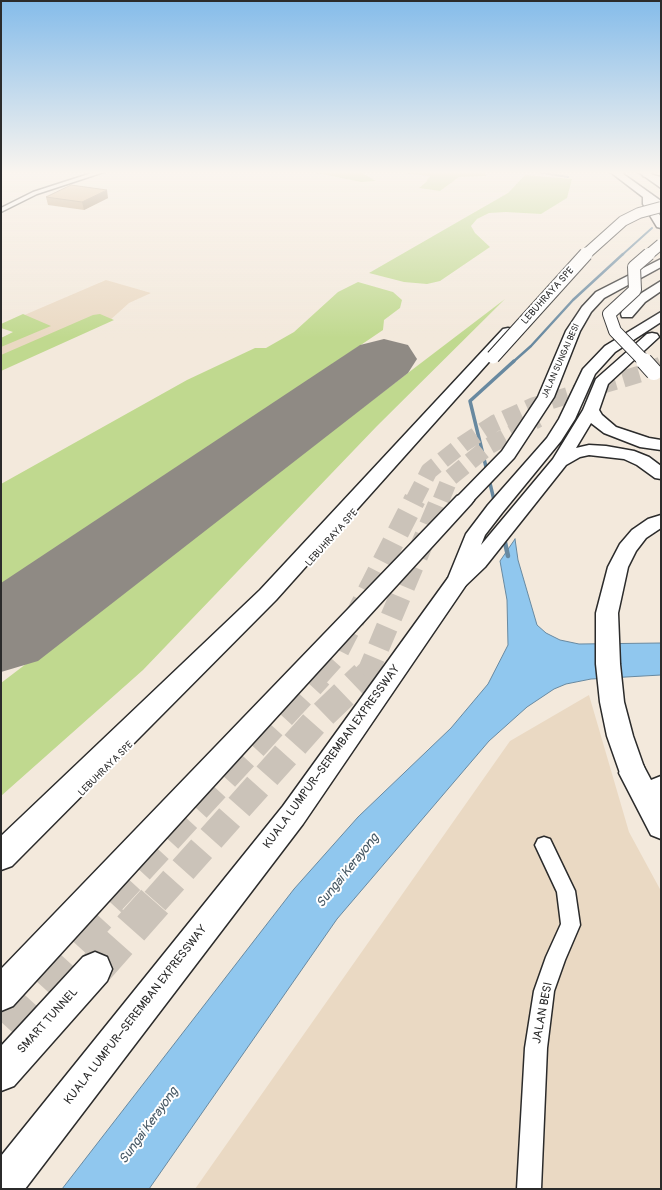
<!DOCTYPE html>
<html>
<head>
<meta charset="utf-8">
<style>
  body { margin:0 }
  #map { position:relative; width:662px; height:1190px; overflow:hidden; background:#f3e9dc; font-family:Pangolin,sans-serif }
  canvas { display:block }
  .frame { position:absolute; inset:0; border:2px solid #2b2b2b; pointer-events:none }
</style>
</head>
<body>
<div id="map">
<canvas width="662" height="1190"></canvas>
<div class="frame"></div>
</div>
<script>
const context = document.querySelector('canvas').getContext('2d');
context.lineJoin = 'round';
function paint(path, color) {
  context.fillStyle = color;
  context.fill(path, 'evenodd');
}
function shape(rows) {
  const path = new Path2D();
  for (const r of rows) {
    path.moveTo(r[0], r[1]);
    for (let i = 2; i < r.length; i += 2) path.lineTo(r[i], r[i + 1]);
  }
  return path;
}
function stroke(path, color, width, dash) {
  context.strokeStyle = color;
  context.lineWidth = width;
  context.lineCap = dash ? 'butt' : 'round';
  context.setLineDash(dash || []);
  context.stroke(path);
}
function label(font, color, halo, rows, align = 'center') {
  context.font = font + ' Pangolin,sans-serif';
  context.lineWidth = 4;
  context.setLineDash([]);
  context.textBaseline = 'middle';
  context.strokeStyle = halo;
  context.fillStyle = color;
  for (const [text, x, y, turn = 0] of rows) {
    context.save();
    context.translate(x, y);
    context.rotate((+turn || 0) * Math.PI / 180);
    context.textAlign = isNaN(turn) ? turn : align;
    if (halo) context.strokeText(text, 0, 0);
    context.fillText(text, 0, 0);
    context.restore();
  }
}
paint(shape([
  [106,280,151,293,129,303,108,322,1,370,1,338,15,332,1,325],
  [589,695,629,832,661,891,661,1189,195,1189,510,741]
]), '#ead9c3');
paint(shape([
  [307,171,359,171,376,181,361,182],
  [383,171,485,171,486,176,459,177,440,191,419,188,426,182,430,176],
  [525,175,572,179,567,198,541,214,506,212,489,213,477,219,471,226,475,233,490,247,440,281,427,284,404,282,369,273,508,193],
  [358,282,393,292,402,300,400,308,384,320,383,330,1,588,1,484,187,380,255,348,266,348,294,332,338,292],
  [505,299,377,426,143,670,1,796,1,683],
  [23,314,51,326,1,347,1,338,13,332,1,328,1,324],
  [100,314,114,320,1,371,1,355,93,315]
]), '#c0d98f');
const water = shape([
  [515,539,518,560,537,625,546,633,560,640,579,644,661,643,661,675,591,679,566,684,554,689,527,707,489,741,337,919,149,1189,62,1189,294,889,358,817,451,728,488,684,508,645,507,600,500,561,515,539]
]);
paint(water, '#90c7ee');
stroke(water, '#6889a0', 1);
stroke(shape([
  [531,171,568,177],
  [622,255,652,228]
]), '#6889a0', 2);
stroke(shape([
  [513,362,531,346,573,300,623,254]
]), '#6889a0', 2.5);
stroke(shape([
  [494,500,470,401,514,361]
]), '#6889a0', 3.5);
stroke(shape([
  [494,499,495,504],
  [504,538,508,556]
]), '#6889a0', 4.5);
paint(shape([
  [384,339,408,345,417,359,408,373,38,661,1,672,1,583,360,345,384,339]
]), '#8f8a84');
stroke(shape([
  [414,500,429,471,463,444,495,423,533,406,640,374,661,365],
  [441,500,450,478,489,446,538,419]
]), '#cbc3b9', 17, [17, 8]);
stroke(shape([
  [318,676,335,657,415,499],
  [363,676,369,670,441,499]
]), '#cbc3b9', 22, [22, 11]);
stroke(shape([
  [111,901,319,675],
  [155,901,314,723,364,675]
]), '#cbc3b9', 28, [28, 14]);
stroke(shape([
  [95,969,156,900],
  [1,1022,112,900]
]), '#cbc3b9', 36, [36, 18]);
const minor = shape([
  [98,171,107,171,37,194,1,212,1,208,33,192,98,171],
  [645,173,661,177,661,181,643,176,645,173],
  [544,837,550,839,575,891,580,925,565,960,554,991,547,1048,541,1189,517,1189,525,1048,534,991,546,957,561,924,557,892,535,845,538,839,544,837]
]);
const primary = shape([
  [609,171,619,171,661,201,661,209,653,205,661,217,661,228,657,227,643,204,643,197,609,171],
  [637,171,647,171,661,181,661,188,637,171],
  [661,259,661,267,604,298,591,312,580,331,554,397,514,458,470,504,464,505,458,504,455,500,458,496,502,451,538,397,566,331,582,307,596,292,661,259],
  [661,281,661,291,645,302,632,317,622,317,621,314,622,311,637,296,661,281],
  [661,312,661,322,615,352,595,374,575,419,561,441,502,513,485,535,481,545,553,459,583,410,596,379,647,334,652,333,657,334,659,337,608,384,599,410,602,415,616,427,649,438,661,440,661,450,640,447,604,433,591,423,576,448,589,445,606,446,634,451,649,457,661,466,661,479,655,478,637,465,624,459,589,455,580,457,566,465,485,567,463,588,456,590,449,588,446,583,466,534,488,505,547,438,559,419,583,369,605,346,661,312],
  [661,515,661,528,646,538,636,551,628,567,618,613,620,664,624,702,633,736,646,773,642,781,633,784,624,781,620,773,607,736,600,702,596,664,596,613,608,567,620,544,632,530,648,519,661,515]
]);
const motorway = shape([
  [508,328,513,329,515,332,513,335,276,600,12,866,1,870,1,836,260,590,503,329,508,328],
  [464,494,471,496,474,500,471,504,13,1006,1,1011,1,969,457,496,464,494],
  [456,576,464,578,467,583,464,588,303,824,25,1189,1,1189,1,1156,283,806,448,578,456,576],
  [633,761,643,765,651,780,661,776,661,839,651,835,619,773,623,765,633,761],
  [95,952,107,957,112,969,107,981,14,1086,1,1091,1,1046,83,957,95,952]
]);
stroke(minor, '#2b2b2b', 3);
stroke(primary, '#2b2b2b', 3);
stroke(motorway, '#2b2b2b', 3);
paint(minor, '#fff');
paint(primary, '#fff');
paint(motorway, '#fff');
const primaryBridgeFar2 = shape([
  [648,255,661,244]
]);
const primaryBridgeFar1 = shape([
  [645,362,615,331,609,314,635,290,634,267,649,254]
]);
const primaryBridge = shape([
  [644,361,654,372]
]);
const motorwayBridgeFar1 = shape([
  [585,255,623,221,639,213,661,207]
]);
const motorwayBridge = shape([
  [493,357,586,254]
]);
stroke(primaryBridgeFar2, '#2b2b2b', 12, []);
stroke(primaryBridgeFar1, '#2b2b2b', 14, []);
stroke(primaryBridge, '#2b2b2b', 18, []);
stroke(motorwayBridgeFar1, '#2b2b2b', 12, []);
stroke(motorwayBridge, '#2b2b2b', 15, []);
stroke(primaryBridgeFar2, '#fff', 10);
stroke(primaryBridgeFar1, '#fff', 12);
stroke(primaryBridge, '#fff', 16);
stroke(motorwayBridgeFar1, '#fff', 10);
stroke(motorwayBridge, '#fff', 13);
paint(shape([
  [46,197,108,198,84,210,48,205]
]), '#b89c76');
paint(shape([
  [107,190,108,198,84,210,82,202]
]), '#967f60');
const building = shape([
  [71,185,107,190,82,202,46,197,71,185]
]);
paint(building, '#d6b589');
stroke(building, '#967f60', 1);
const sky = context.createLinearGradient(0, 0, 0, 338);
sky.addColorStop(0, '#85bcea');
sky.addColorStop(0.51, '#faf5ef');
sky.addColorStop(1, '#faf5ef00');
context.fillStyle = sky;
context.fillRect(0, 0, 662, 338);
label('9px', '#2b2b2b', '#fff', [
  ["JALAN SUNGAI BESI",561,361,-66]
]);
label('10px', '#2b2b2b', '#fff', [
  ["LEBUHRAYA SPE",548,296,-48],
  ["LEBUHRAYA SPE",332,538,-48],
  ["LEBUHRAYA SPE",106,769,-45]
]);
label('12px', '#2b2b2b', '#fff', [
  ["KUALA LUMPUR–SEREMBAN EXPRESSWAY",332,757,-54],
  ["JALAN BESI",543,1013,-79],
  ["KUALA LUMPUR–SEREMBAN EXPRESSWAY",136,1015,-52],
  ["SMART TUNNEL",48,1021,-48]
]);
label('italic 13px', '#495a66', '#fff', [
  ["Sungai Kerayong",348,871,-51],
  ["Sungai Kerayong",149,1126,-54]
]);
</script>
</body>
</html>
